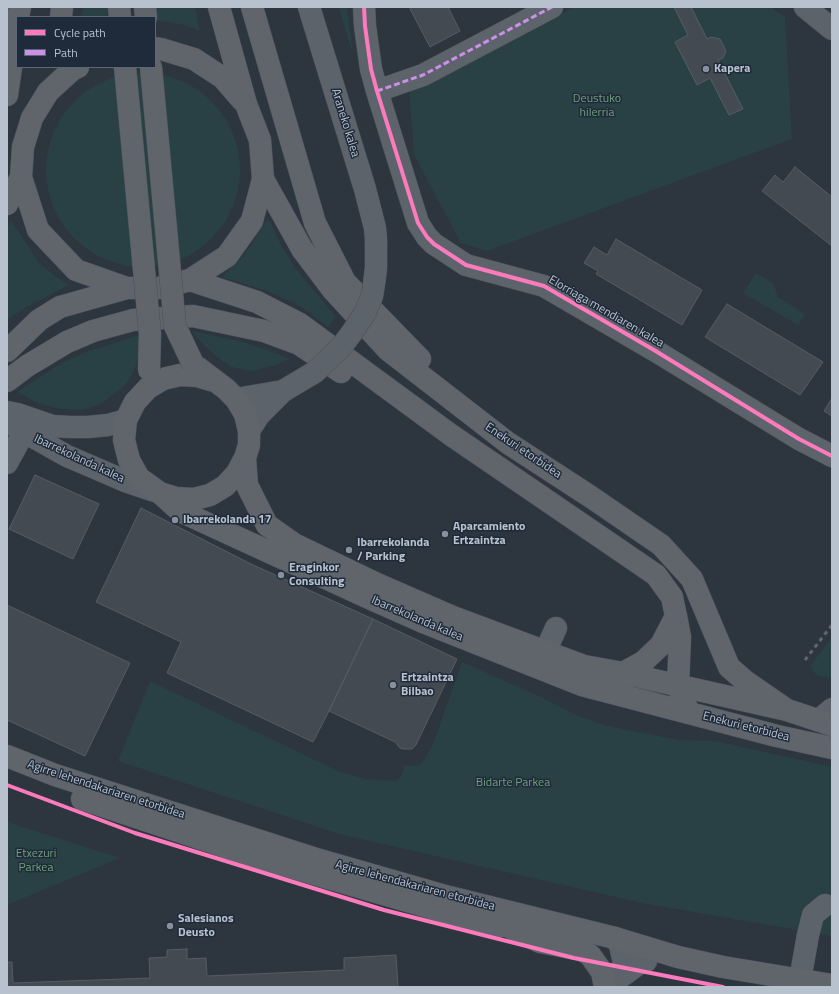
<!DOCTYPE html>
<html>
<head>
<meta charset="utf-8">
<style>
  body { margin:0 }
  #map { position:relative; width:839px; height:994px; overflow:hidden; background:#2d353e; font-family:"Titillium Web",sans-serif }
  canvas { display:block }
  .frame { position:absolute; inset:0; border:8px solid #b8c1ce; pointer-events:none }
  .legend { position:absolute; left:16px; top:16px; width:140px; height:52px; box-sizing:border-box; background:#1f2b3a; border:1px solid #5c6775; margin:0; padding:5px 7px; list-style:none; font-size:12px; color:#b8c1ce }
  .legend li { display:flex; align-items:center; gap:8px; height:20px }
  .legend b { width:20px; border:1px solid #5c6775 }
</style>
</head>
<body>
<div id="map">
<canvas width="839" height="994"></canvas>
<div class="frame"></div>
<ul class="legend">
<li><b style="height:5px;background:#fd7abc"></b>Cycle path</li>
<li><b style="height:5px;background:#ce8fe9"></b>Path</li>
</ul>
</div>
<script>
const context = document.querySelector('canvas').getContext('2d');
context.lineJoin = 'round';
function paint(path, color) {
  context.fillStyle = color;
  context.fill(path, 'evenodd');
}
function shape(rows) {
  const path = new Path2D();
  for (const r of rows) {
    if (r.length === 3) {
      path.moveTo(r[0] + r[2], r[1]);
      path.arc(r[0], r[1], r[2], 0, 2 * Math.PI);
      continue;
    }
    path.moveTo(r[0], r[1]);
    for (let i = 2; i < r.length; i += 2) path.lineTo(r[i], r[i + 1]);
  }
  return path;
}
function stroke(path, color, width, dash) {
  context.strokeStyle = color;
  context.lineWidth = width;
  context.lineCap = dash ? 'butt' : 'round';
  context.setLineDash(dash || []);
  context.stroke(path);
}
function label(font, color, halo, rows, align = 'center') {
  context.font = font + ' "Titillium Web",sans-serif';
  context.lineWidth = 3;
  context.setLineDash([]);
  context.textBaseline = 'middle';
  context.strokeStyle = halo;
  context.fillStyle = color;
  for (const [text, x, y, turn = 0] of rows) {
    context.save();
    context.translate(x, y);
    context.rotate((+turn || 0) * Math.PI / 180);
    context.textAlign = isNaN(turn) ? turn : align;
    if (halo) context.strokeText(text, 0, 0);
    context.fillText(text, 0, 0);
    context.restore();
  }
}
paint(shape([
  [83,7,107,7,108,17,81,17],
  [153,7,195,7,200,31,185,25,155,20],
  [339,7,347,7,353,55],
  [574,7,771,7,785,17,792,139,487,251,461,243,414,155,409,90],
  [143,170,97],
  [268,218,281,245,296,269,336,317,328,327,300,306,267,291,222,277,244,255],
  [11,220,39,263,55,276,69,285,27,307,7,320,7,229],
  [756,273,773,283,778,297,805,314,798,325,743,293],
  [191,331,240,341,271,351,289,359,277,365,252,371,231,367,217,357,203,344],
  [142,334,142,342,138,359,133,373,126,384,101,404,83,410,61,409,39,404,17,392,60,364,89,351],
  [832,637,832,679,816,675,810,666],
  [462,662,543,698,578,716,607,726,679,740,715,741,832,767,832,936,642,903,339,834,118,761,150,681,338,771,365,779,396,781,401,776,405,765,414,766,420,765,424,760,433,744],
  [7,822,120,858,7,905]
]), '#294145');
const building = shape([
  [409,7,448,7,460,31,430,47,409,7],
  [674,7,691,7,707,39,711,37,720,39,726,51,723,58,718,60,743,109,729,115,710,78,697,85,675,42,688,35,674,7],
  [795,167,832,197,832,246,762,191,775,175,783,182,795,167],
  [616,239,702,290,682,325,596,274,598,271,584,263,594,247,607,255,616,239],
  [727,304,823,362,800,395,705,337,727,304],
  [832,398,832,416,824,411,832,398],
  [35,475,99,504,73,559,9,529,35,475],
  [141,508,251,564,373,619,329,711,313,742,167,673,181,642,96,602,141,508],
  [7,605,130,663,85,756,7,720,7,605],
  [373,619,457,659,416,745,412,749,404,749,400,748,395,742,329,711,373,619],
  [187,949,187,959,206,958,207,976,344,970,344,958,396,955,398,987,7,987,7,962,12,962,13,983,150,978,149,958,167,957,167,950,187,949]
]);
paint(building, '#444a52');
stroke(building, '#555c65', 1);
const minor = shape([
  [309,7,365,189,375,228,376,240],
  [364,7,365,26,371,69,377,91,418,223,427,237,434,244,466,265,544,286,654,350,799,439,832,456],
  [805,7,832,29],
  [377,91,423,75,552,7],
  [236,399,283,391],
  [7,412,17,414,52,426,69,427,88,427,108,425,126,420],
  [7,421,24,432,67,456,125,481,155,491],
  [249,431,259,415,283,391],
  [7,463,24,432],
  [545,652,556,628],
  [819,720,832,709],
  [618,979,637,965,646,961],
  [800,980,808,935,813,915,825,905],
  [613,987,618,979,624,963,620,945,615,938]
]);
const major = shape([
  [119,7,120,17],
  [145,7,146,17],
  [252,7,315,223,345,282,420,359],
  [18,17,20,7],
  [61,17,62,7],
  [155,48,161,49,194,59,223,78,242,100],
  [78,67,72,70,48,92,32,118,23,147,21,177,38,230,76,270,127,288,159,288,190,280,227,256,252,221,263,179,260,140,246,104,219,7],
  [7,95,17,26],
  [263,179,302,249,333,290,388,350,508,443,591,497,661,545,692,579,729,667,745,681,787,710],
  [7,204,21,177],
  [190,280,257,302,300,324,451,435,656,575,672,597,676,616,680,637,678,686,689,713],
  [7,351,39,320,60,307,127,288],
  [193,364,226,389,236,399,245,414,249,431,249,445,245,458,237,473,225,486,210,495,194,499,176,498,160,493,139,478,129,460,124,440,126,420,135,402,148,388,163,379,180,375,197,376,214,381],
  [7,381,27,366,67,342,93,331,133,320,193,316,264,331,299,344,341,372],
  [245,458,247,485,267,525,294,544,375,583,453,617,584,666,623,673,787,710,832,725],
  [160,493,180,511,369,598,423,622,582,685,777,736,832,748],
  [623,673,643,662,661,645,676,616],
  [7,756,55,775,313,858,449,897,615,938,678,957,723,967,832,985],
  [82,799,259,858,445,912,502,926],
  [511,928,540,942,581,950,590,955,602,972,605,987]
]);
stroke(minor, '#4c5158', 23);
stroke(major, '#4b515a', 23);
stroke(minor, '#5d636b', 22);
stroke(major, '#60656c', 22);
stroke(shape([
  [805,660,832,625]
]), '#62676f', 3, [4, 4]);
const minorBridge = shape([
  [283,391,315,372,341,347,351,334,365,313,372,296,374,284,376,268,376,240]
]);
const majorBridge = shape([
  [125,67,150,334,149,370],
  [151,67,175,326,193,364]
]);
stroke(minorBridge, '#4c5158', 23, []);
stroke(majorBridge, '#4b515a', 23, []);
stroke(minorBridge, '#5d636b', 22);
stroke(majorBridge, '#60656c', 22);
stroke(shape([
  [377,91,423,75,552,7]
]), '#ce8fe9', 3, [6, 3]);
stroke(shape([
  [364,7,365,26,371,69,377,91,418,223,427,237,434,244,466,265,544,286,654,350,799,439,832,456],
  [7,785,135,833,384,910,574,958,723,987]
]), '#fd7abc', 4);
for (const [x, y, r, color] of [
  [706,69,4,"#87909c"],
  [175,520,4,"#87909c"],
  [445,534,4,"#87909c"],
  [349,550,4,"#87909c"],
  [281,575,4,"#87909c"],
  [393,685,4,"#87909c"],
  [170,926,4,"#87909c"]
]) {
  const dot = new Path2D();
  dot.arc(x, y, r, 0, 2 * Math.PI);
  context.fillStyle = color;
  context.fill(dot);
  stroke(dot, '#1f2b3a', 1.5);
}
label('bold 12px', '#b8c1ce', '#1f2b3a', [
  ["Kapera",714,69],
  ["Ibarrekolanda 17",183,520],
  ["Aparcamiento",453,527],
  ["Ertzaintza",453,541],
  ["Ibarrekolanda",357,543],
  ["/ Parking",357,557],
  ["Eraginkor",289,568],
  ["Consulting",289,582],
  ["Ertzaintza",401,678],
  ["Bilbao",401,692],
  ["Salesianos",178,919],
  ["Deusto",178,933]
], 'left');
label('12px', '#6ea078', '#1f2b3a', [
  ["Deustuko",597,99],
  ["hilerria",597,113],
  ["Bidarte Parkea",513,783],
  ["Etxezuri",36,854],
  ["Parkea",36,868]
]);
label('12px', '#b8c1ce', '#1f2b3a', [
  ["Araneko kalea",345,123,73],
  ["Elorriaga mendiaren kalea",606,312,30],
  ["Enekuri etorbidea",523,451,34],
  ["Ibarrekolanda kalea",79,459,25],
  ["Ibarrekolanda kalea",417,619,23],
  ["Enekuri etorbidea",746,727,14],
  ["Agirre lehendakariaren etorbidea",106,790,18],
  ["Agirre lehendakariaren etorbidea",415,886,15]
]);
</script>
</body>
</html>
